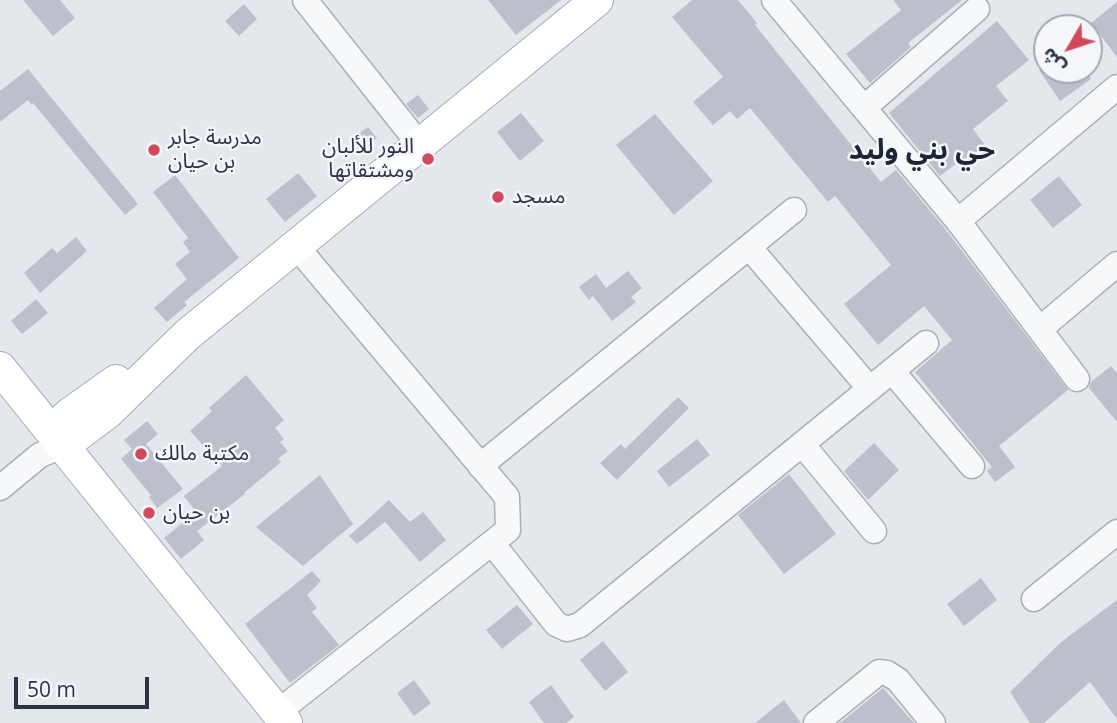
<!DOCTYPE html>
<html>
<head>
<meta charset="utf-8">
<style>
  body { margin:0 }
  #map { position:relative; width:1117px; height:723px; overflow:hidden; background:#e4e7ec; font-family:"Open Sans","Noto Sans Arabic",sans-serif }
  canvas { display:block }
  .north { position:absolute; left:1033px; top:14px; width:70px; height:70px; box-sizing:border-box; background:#f4f6f9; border:2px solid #a4a8b1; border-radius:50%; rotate:231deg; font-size:19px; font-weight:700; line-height:28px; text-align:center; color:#2b3445 }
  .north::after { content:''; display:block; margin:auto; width:24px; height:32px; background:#d1495b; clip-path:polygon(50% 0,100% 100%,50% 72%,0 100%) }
  .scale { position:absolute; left:14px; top:677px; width:135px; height:32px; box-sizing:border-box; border:4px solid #2b3445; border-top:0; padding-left:9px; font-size:21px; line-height:24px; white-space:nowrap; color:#2b3445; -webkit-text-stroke:5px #f4f6f9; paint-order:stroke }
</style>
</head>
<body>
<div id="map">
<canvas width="1117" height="723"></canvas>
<div class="north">ش</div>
<div class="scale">50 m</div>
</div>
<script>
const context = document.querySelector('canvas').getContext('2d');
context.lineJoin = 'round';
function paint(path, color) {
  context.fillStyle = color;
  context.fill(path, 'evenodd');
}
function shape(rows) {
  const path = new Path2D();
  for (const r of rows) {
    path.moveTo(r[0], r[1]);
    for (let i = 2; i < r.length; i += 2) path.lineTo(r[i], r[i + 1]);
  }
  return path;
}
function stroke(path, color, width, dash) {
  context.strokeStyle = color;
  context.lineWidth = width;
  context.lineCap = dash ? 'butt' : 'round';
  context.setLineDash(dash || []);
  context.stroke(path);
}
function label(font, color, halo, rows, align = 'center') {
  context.font = font + ' "Open Sans","Noto Sans Arabic",sans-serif';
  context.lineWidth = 5;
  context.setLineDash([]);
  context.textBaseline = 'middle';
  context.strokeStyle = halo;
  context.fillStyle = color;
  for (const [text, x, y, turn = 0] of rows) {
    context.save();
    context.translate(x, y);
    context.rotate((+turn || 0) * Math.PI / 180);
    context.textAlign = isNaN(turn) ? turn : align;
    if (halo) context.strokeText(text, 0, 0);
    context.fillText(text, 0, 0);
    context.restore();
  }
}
paint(shape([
  [23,0,60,0,75,18,53,36],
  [488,0,561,0,516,35],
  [692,0,738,0,757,23,755,25,881,182,896,170,946,230,1068,390,999,446,1015,467,995,482,987,471,992,467,915,372,952,340,924,306,878,345,844,304,891,265,835,196,828,202,750,108,737,119,730,111,713,125,693,102,723,77,672,17],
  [893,0,962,0,908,43,911,47,870,83,846,54,901,10],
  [1117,2,1117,57,1091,23],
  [244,4,257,19,239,36,225,21],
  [997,21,1029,60,996,86,1008,101,973,129,985,145,962,165,959,161,940,176,889,113],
  [28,69,138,204,125,215,33,103,31,105,28,100,0,122,0,91],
  [1039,70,1085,70,1091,79,1060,101],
  [418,95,429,109,418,118,406,104],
  [521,113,544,141,520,161,497,132],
  [655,114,713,181,674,215,616,145],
  [368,127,377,138,360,151,351,139],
  [298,173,317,196,285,222,266,199],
  [175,175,239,258,184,302,187,305,167,322,154,308,187,279,175,264,190,252,183,242,188,238,153,192],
  [1059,176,1082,205,1053,228,1030,200],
  [76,237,87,251,40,293,24,273,52,248,57,253],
  [628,271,642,288,631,297,636,302,612,321,593,296,589,300,579,287,596,274,606,288],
  [36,299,48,313,22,334,11,321],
  [1111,366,1117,373,1117,422,1089,388,1091,382],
  [246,375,284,420,275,428,284,439,280,442,288,451,278,459,281,462,244,493,245,494,197,531,204,540,181,559,164,538,196,512,184,496,222,466,190,431,212,411,209,408],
  [678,397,689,408,617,480,600,463,621,444,625,449],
  [147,421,158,434,146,444,183,489,157,508,149,497,151,495,121,459,132,449,124,440],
  [697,439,710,455,669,487,657,471],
  [874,443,899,470,868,500,844,471],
  [789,474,836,534,784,574,738,515],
  [320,475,353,524,303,566,256,527],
  [389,500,410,522,423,512,446,540,420,562,385,522,357,544,349,536],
  [312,571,321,581,307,595,317,608,312,612,339,645,290,683,245,624],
  [981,578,997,600,964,626,947,604],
  [1117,600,1117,719,1090,682,1044,723,1030,723,1010,692,1060,643],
  [517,605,533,624,502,649,486,630],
  [603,641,628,672,605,691,580,660],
  [414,680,431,703,414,716,397,693],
  [551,685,574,717,566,723,544,723,529,702],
  [883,688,914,723,840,723],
  [784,700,801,723,755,723]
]), '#bbc0ca');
const minor = shape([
  [305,0,419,144],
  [774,0,958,221,1077,379],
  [865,107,977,9],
  [958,221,1117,87],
  [749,247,870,389],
  [1040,329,1117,264],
  [892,371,972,466],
  [802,444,874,531],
  [480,466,794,210],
  [0,488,40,455,63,446],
  [492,543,556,624,567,629,580,625,926,343],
  [1034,599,1117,532],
  [278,712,508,530,507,497,296,246],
  [816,723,879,672,887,673,898,680,933,723]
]);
const major = shape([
  [0,368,286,723],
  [51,431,71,413,116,381],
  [63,446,107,413,187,335,597,0]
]);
stroke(minor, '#a9aeb7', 27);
stroke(major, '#a3abb8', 34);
stroke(minor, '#f7f8fa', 24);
stroke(major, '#fff', 32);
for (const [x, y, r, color] of [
  [154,150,7,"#d1495b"],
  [428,159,7,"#d1495b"],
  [498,197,7,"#d1495b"],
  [141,454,7,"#d1495b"],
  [149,513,7,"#d1495b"]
]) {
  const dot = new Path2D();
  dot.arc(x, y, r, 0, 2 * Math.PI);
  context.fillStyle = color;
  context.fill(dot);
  stroke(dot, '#f4f6f9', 2.5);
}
label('21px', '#2b3445', '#f4f6f9', [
  ["مدرسة جابر",168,138],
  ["بن حيان",168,162],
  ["النور للألبان",414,147,"right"],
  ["ومشتقاتها",414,171,"right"],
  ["مسجد",512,197],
  ["مكتبة مالك",155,454],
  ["بن حيان",163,513]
], 'left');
label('bold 28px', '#1d2536', '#f4f6f9', [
  ["حي بني وليد",922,151]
]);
</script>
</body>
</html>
